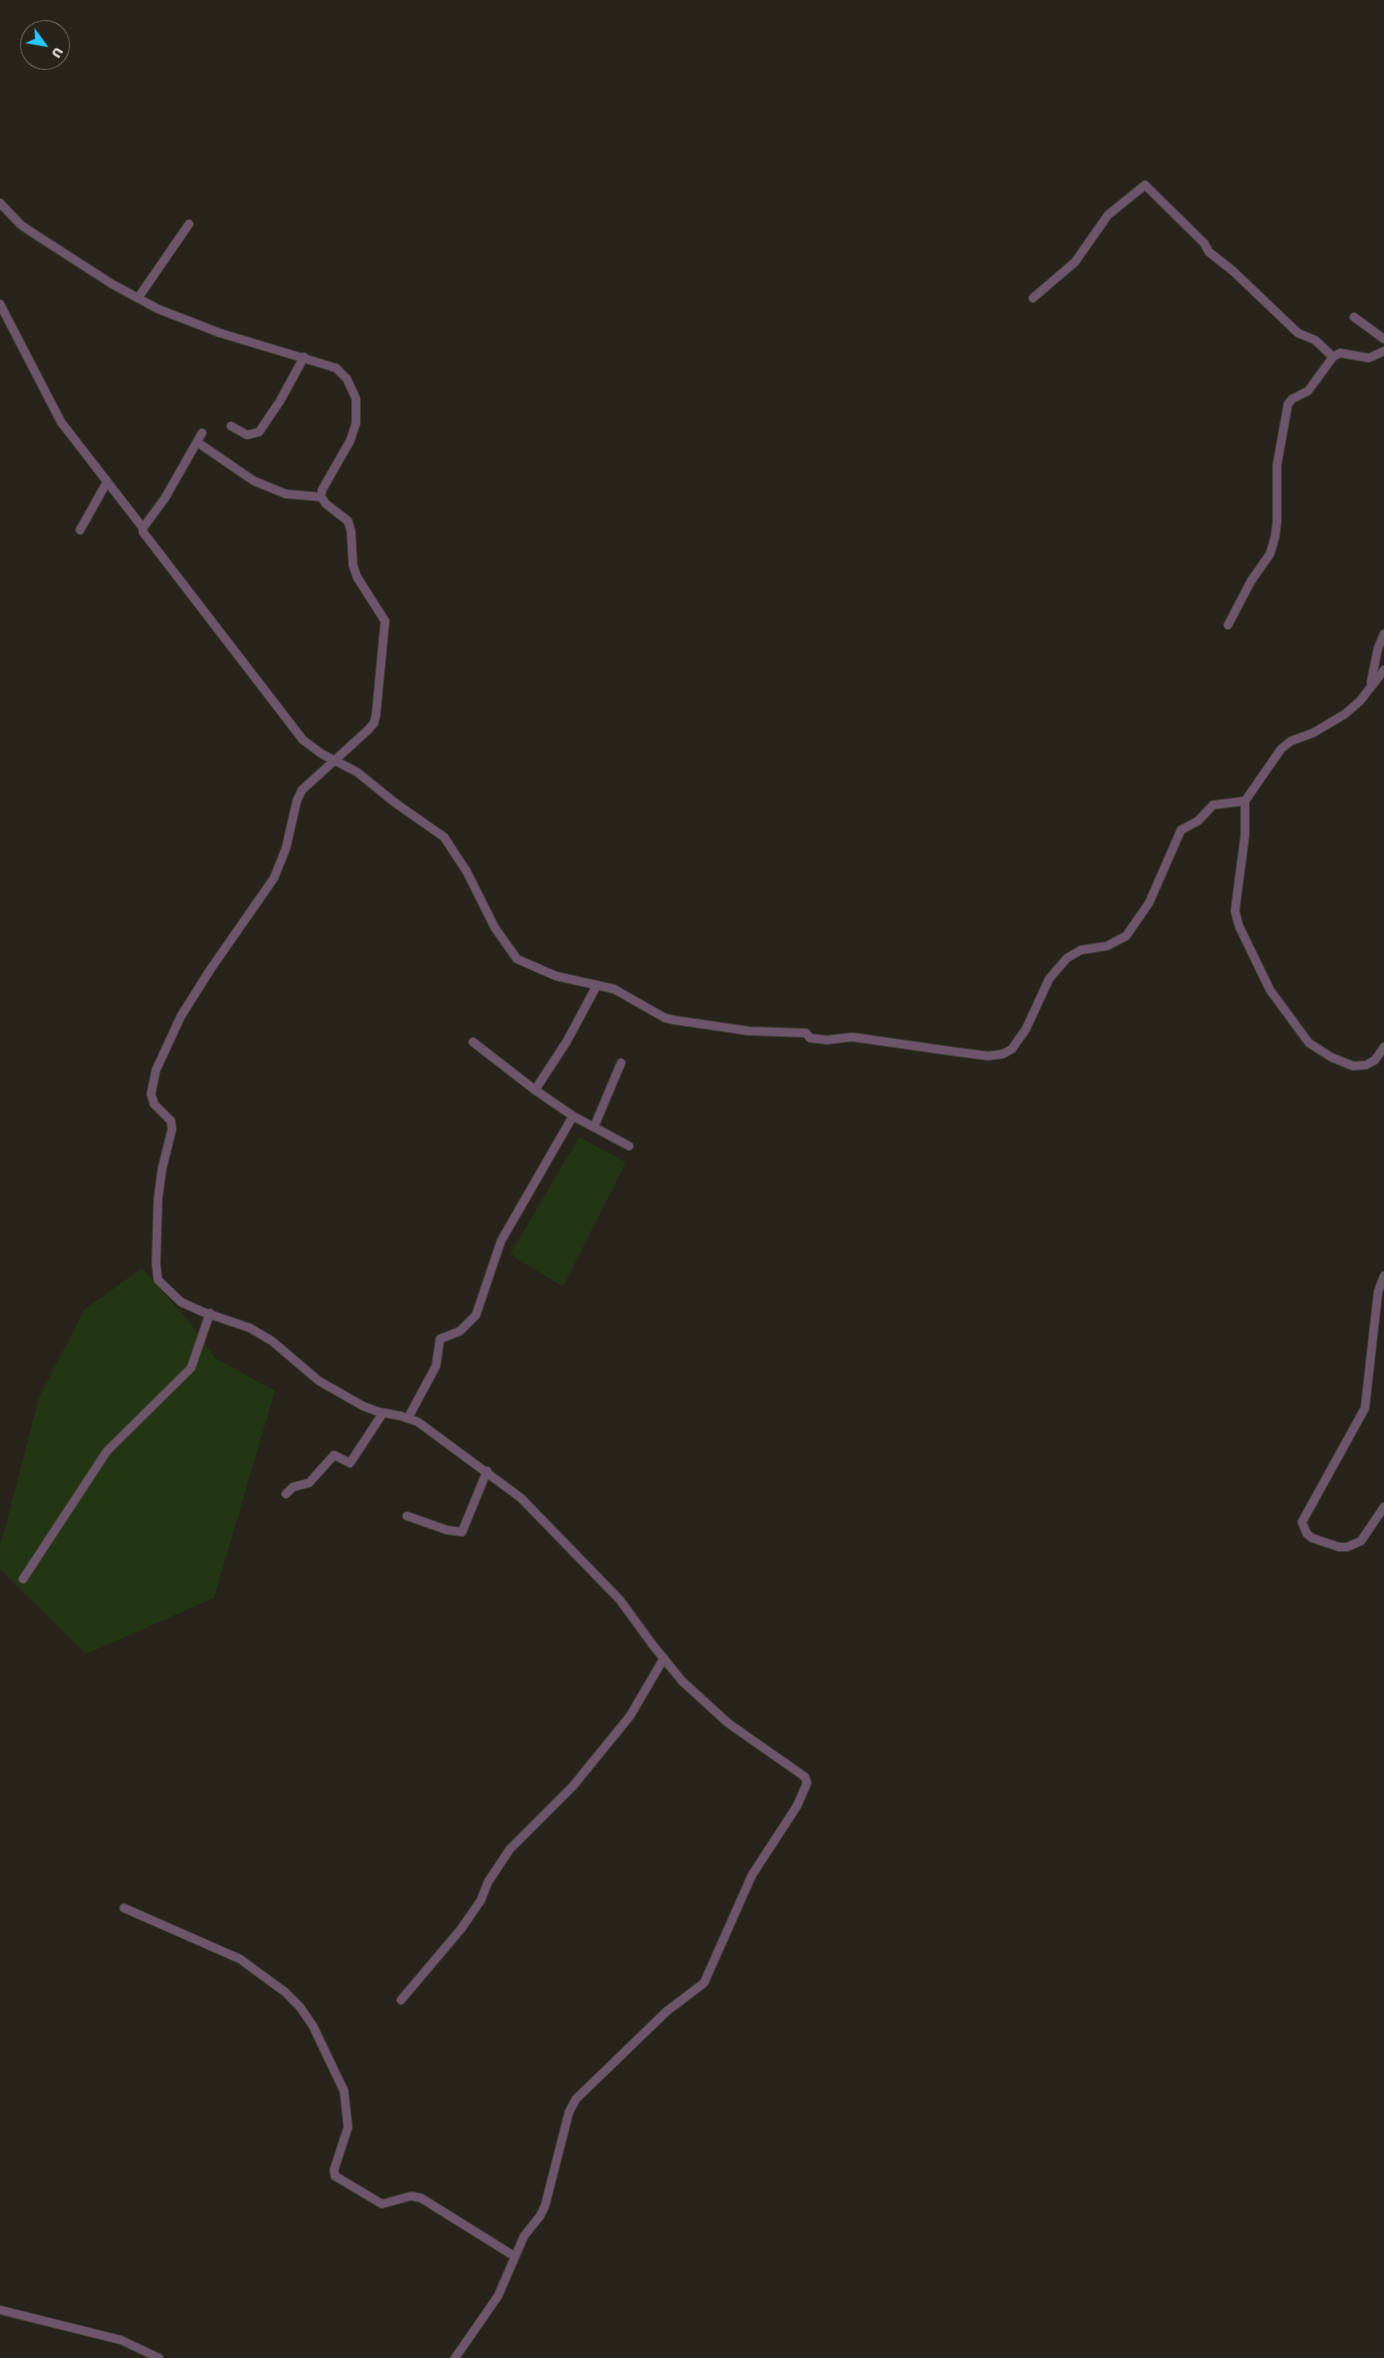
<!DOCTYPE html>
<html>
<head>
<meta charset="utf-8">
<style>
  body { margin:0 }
  #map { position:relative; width:1384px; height:2358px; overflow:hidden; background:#28231b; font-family:Signika,sans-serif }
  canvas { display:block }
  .north { position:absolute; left:20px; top:20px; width:50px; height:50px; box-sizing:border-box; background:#28231b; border:1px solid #76716b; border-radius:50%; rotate:122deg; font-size:14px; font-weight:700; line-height:20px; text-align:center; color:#eae7e2 }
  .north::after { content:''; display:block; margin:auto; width:18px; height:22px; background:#26c9fe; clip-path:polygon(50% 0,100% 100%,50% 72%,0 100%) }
</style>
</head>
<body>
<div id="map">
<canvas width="1384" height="2358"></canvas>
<div class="north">U</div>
</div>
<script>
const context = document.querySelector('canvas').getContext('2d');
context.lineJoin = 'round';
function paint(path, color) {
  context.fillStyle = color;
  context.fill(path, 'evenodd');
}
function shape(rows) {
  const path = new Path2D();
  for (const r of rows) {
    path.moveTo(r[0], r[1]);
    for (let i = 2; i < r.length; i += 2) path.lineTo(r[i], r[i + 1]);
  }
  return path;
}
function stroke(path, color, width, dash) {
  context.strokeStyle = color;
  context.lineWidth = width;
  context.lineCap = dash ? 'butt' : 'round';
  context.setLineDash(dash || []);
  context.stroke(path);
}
paint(shape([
  [579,1137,626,1162,563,1287,510,1254],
  [142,1268,188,1320,215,1358,275,1391,214,1598,86,1654,0,1569,0,1547,39,1397,84,1310]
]), '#233613');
const minor = shape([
  [0,203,21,225,36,235,112,284,158,309,220,333,336,368,347,379,356,399,356,423,350,441,322,490,321,497,326,504,348,521,351,531,353,565,357,577,385,621,376,715,374,723,368,730,302,790,297,800,286,848,274,878,210,970,181,1016,156,1070,151,1094,154,1104,171,1121,172,1129,162,1169,158,1199,156,1264,158,1280,181,1302,203,1312,250,1328,272,1341,319,1381,363,1406,379,1412,401,1416,418,1422,521,1498,620,1600,652,1644,682,1681,728,1723,798,1772,805,1777,807,1783,797,1806,752,1875,704,1983,667,2011,576,2099,569,2112,545,2206,540,2216,524,2236,498,2296,455,2358],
  [138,298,189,224],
  [1033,298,1075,262,1108,215,1145,185,1204,243,1209,252,1233,271,1298,333,1315,340,1333,357],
  [0,304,61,422,143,528],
  [1354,317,1384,339],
  [231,426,247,435,259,432,280,401,304,357],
  [202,433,165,498,143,528,143,532,303,740,322,754,357,772,394,802,444,837,467,872,495,928,517,959,556,976,614,989,665,1018,674,1020,749,1031,806,1033,810,1038,827,1040,852,1037,950,1051,988,1056,1003,1054,1012,1049,1016,1043,1026,1029,1049,979,1067,958,1081,950,1107,946,1126,936,1149,903,1181,830,1198,821,1213,805,1245,801,1281,749,1291,741,1313,733,1345,714,1360,701,1384,670],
  [197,442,254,481,286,494,321,497],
  [80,530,107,482],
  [1228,625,1251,581,1270,554,1275,537,1277,522,1277,465,1288,404,1292,399,1308,391,1333,357,1340,353,1369,358,1384,351],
  [1371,682,1378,648,1384,634],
  [1245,801,1245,835,1235,911,1239,926,1270,990,1309,1043,1331,1057,1353,1066,1366,1065,1375,1060,1384,1047],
  [473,1042,535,1090],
  [573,1116,629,1146],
  [594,1127,621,1063],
  [1384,1276,1378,1292,1365,1408,1302,1522,1307,1534,1312,1538,1339,1547,1347,1547,1361,1541,1384,1507],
  [408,1418,436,1366,440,1339,460,1331,476,1315,501,1241,573,1116,535,1090,567,1041,597,985],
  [286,1494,293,1487,309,1483,334,1455,350,1463,383,1413],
  [407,1516,447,1530,462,1532,487,1471],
  [23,1579,107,1451,191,1368,210,1313],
  [124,1908,240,1959,285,1992,300,2007,313,2026,344,2091,348,2127,334,2170,335,2176,382,2204,411,2196,421,2198,514,2256],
  [401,2000,461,1929,481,1900,488,1882,510,1849,573,1786,630,1716,664,1658],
  [0,2310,121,2340,159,2358]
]);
stroke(minor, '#433e37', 10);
stroke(minor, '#6d566c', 8);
</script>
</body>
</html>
